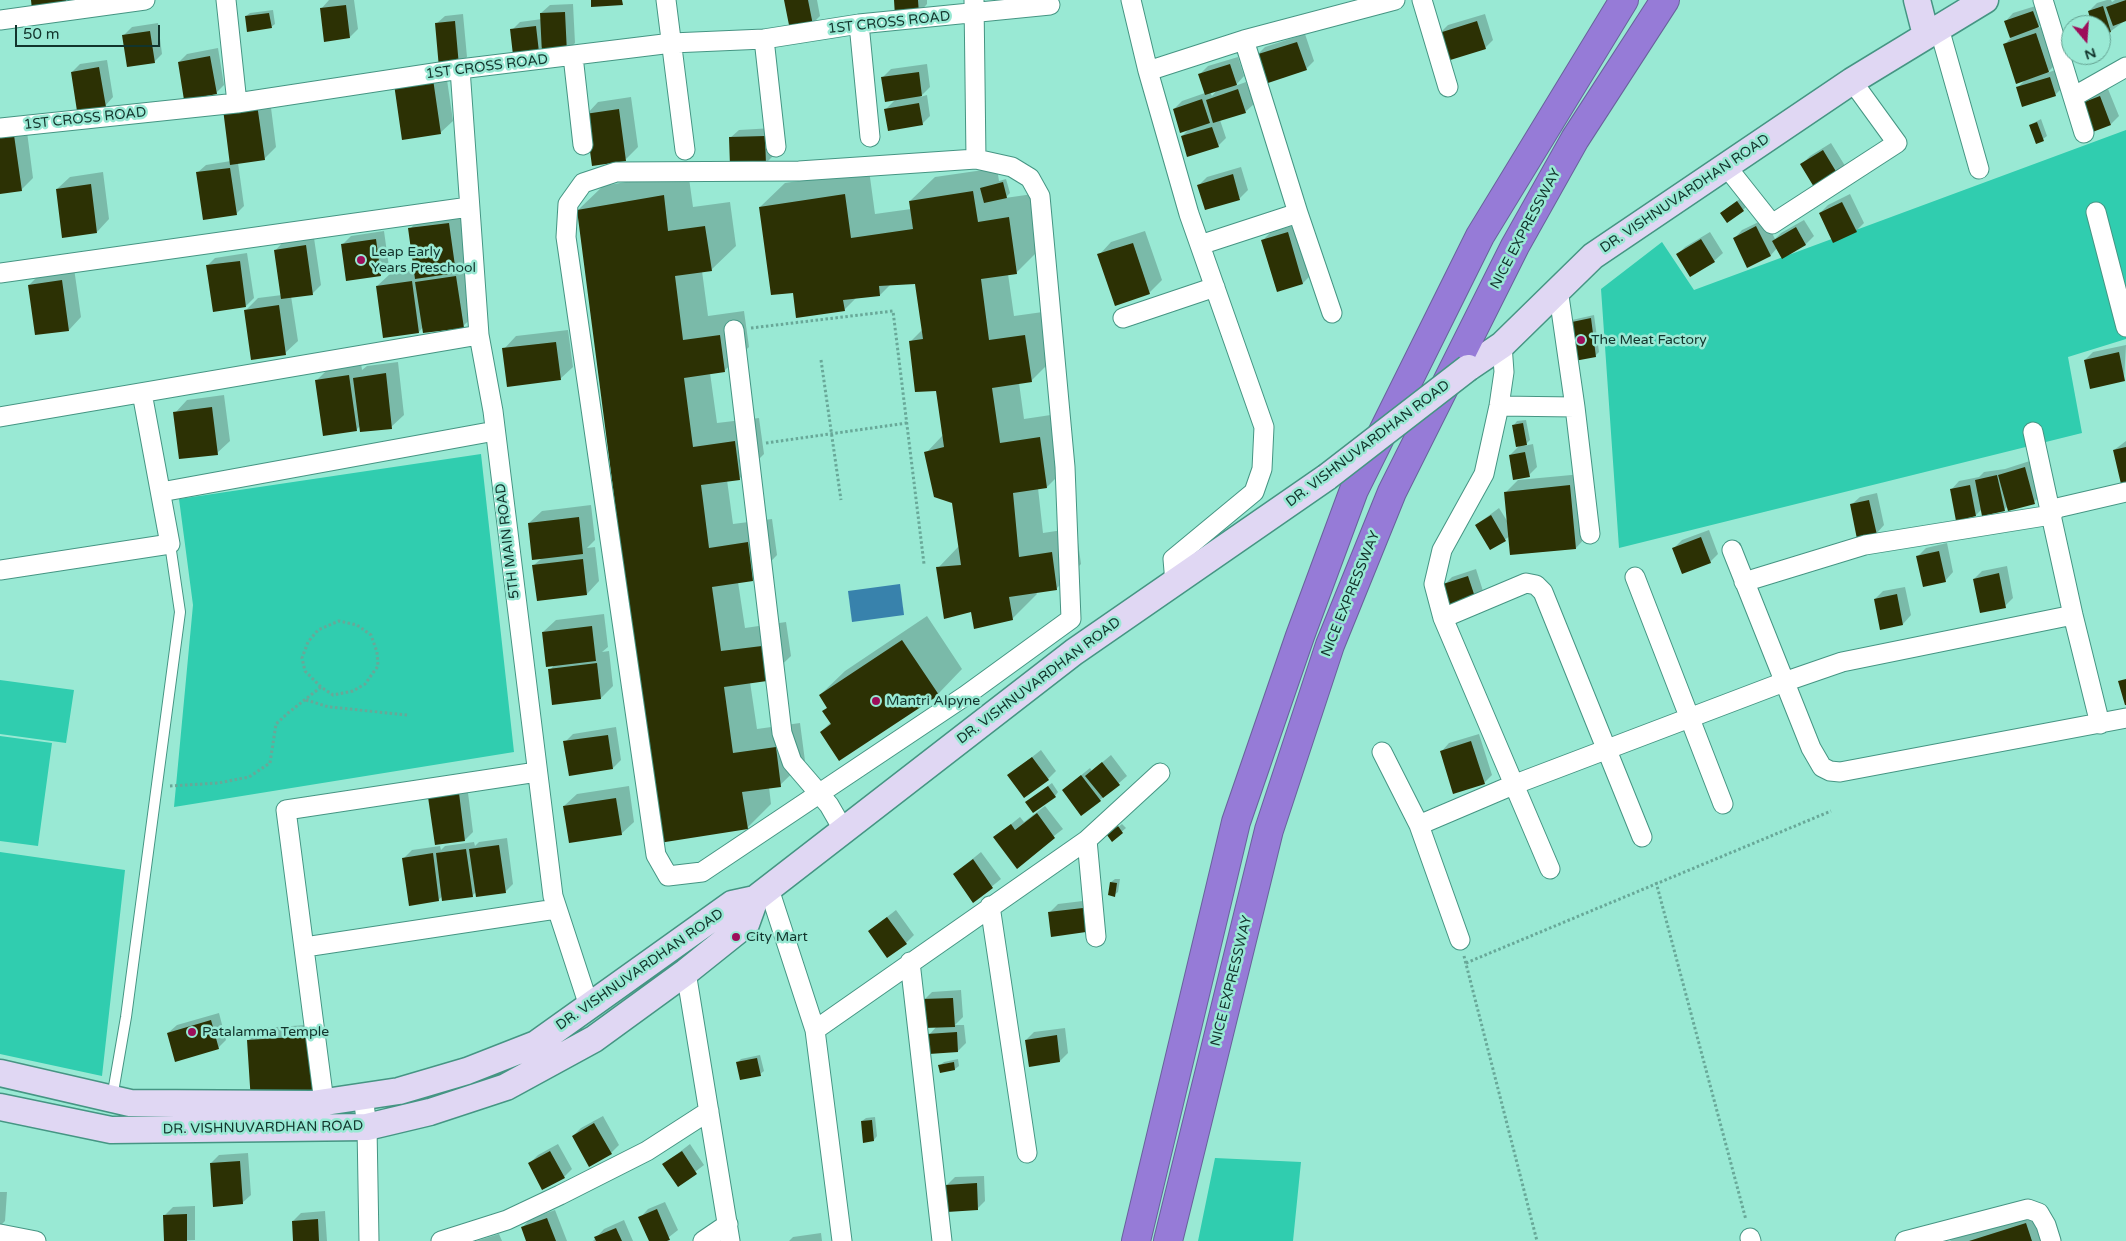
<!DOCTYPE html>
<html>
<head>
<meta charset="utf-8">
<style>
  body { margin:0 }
  #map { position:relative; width:2126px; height:1241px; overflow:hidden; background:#99e9d4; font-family:"Varela Round",sans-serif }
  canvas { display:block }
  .north { position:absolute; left:2061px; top:15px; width:50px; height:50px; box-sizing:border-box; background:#99e9d4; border:1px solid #63a191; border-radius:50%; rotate:162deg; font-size:14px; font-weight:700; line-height:20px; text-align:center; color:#12342c }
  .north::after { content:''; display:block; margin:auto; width:18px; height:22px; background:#9d0d5a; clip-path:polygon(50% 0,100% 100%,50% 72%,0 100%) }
  .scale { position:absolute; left:15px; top:25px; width:145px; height:22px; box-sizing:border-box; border:2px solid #12342c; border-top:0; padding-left:6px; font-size:15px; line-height:18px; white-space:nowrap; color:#12342c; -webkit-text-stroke:4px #99e9d4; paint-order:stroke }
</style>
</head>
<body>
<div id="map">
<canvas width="2126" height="1241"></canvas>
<div class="north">N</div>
<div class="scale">50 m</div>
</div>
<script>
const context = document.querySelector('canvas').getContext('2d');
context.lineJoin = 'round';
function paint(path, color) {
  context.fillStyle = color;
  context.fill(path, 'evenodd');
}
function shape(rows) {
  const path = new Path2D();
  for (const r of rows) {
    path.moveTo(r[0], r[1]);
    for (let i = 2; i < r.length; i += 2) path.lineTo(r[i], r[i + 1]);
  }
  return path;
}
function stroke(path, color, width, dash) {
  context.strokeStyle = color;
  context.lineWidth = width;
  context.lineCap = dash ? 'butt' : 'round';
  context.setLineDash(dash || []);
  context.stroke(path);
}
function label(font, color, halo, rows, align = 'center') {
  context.font = font + ' "Varela Round",sans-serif';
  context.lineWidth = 5;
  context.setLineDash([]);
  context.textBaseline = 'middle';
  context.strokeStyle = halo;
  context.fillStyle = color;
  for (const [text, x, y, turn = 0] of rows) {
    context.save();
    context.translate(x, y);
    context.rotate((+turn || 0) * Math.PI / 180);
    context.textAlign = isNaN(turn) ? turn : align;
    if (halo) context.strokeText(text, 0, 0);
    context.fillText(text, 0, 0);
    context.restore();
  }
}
paint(shape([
  [2126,130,2126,339,2068,357,2082,433,1619,548,1601,289,1662,242,1694,290],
  [481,454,514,752,174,807,193,605,179,499],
  [0,680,74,690,66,743,0,734],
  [0,736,52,743,38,846,0,841],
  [0,852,125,870,102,1076,0,1054],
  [1215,1158,1301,1162,1293,1241,1198,1241]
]), '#30cdaf');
paint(shape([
  [900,584,904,615,852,622,848,591]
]), '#3882ac');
paint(shape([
  [329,0,354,0,358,29,350,37,321,9],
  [785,0,817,0,820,16,812,24],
  [895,0,927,0,927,4,919,13],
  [2107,0,2111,0,2112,2,2115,0,2126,0,2126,20,2111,31,2101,34,2101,25,2094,25,2089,11,2097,3],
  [573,4,575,43,567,51,543,46,538,51,512,30,520,22,542,19,541,13,550,5],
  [2042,4,2047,18,2037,28,2044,26,2057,63,2047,73,2058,69,2063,87,2055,95,2017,88,2026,79,2004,45,2011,38,2005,22,2013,13],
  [273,10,275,24,271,27,246,16,250,13],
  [463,14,467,57,459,65,445,66,453,121,440,133,403,138,441,68,436,24,445,16],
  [1485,14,1493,40,1485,48,1440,33,1448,25],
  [158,23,162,54,154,62,124,35,132,27],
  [1305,34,1314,61,1306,69,1257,55,1265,47],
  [218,48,224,85,216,93,179,62,187,54],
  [1238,57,1244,76,1235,86,1246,82,1254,104,1245,112,1220,120,1226,138,1218,146,1182,136,1190,128,1174,109,1182,101,1205,93,1200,74,1208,66],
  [1217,90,1212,96,1210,92],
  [107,60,113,97,105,106,72,72,80,64],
  [927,64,930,87,920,97,927,95,930,116,922,124,885,110,896,99,883,77,891,69],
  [2108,89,2119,116,2111,124,2081,104,2089,96],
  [269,92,276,147,264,159,238,163,244,206,236,214,197,173,206,165,231,161,224,109],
  [631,97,638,147,626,159,586,115,598,102],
  [2041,119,2047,136,2043,139,2030,125],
  [26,124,33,178,21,190,0,193,0,127],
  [773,128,774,155,766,163,730,138,739,130],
  [1831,143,1847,169,1817,190,1802,164,1810,156],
  [1241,167,1248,190,1240,198,1199,185,1207,177],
  [997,168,999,181,1006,179,1010,193,1005,198,1033,194,1040,249,1016,273,1008,274,1014,316,1050,311,1056,356,1031,381,1019,383,1024,419,1064,413,1071,463,1047,487,1038,488,1043,533,1076,528,1081,564,1056,589,1036,592,1037,594,1012,619,972,610,938,568,959,546,953,502,926,453,943,435,937,390,911,341,923,329,916,282,891,284,880,295,857,297,844,310,794,292,760,207,785,183,869,170,875,214,911,209,910,201,935,177],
  [688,171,693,207,730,202,736,246,711,270,702,271,708,316,744,311,749,347,724,371,710,373,717,423,759,418,764,454,739,479,727,480,733,524,772,519,777,555,753,580,738,582,745,628,786,622,791,656,766,680,750,682,757,729,800,723,805,761,780,785,769,787,771,804,747,828,578,210,603,186],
  [103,172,109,219,97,232,57,189,70,177],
  [1850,194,1864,223,1856,231,1820,213,1828,205],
  [1741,198,1747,206,1743,210,1726,209],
  [461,211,468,260,462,265,469,264,476,314,463,326,423,327,419,332,385,337,377,286,390,274,415,270,410,229,422,216],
  [1765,219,1775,239,1781,233,1804,220,1814,236,1806,244,1783,257,1777,248,1771,255,1748,266,1734,239,1742,230],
  [1296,225,1311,275,1303,283,1277,291,1262,241,1271,232],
  [384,231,389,267,380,275,343,244,351,236],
  [1145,231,1162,280,1149,293,1099,255,1111,242],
  [1710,232,1723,253,1714,261,1677,255,1685,247],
  [314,238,321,285,313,293,291,296,298,341,285,353,245,311,258,298,282,295,275,251,283,242],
  [247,253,254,298,246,306,207,266,215,258],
  [74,268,81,317,69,330,29,285,42,272],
  [1594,315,1599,352,1595,356,1568,324,1572,320],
  [568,330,573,367,560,379,504,349,516,336],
  [2126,345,2124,380,2085,360,2093,352],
  [398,362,404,415,391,427,360,426,356,430,317,380,329,368,361,363,362,370,367,366],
  [224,395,230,441,217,453,175,413,187,400],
  [1526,420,1530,440,1524,446,1533,444,1537,467,1529,475,1510,455,1520,445,1514,425,1517,421],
  [2126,441,2126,482,2114,450],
  [2033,460,2042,494,2034,502,2008,506,2004,510,1982,509,1976,515,1951,490,1959,481,1979,477,1984,472,2005,469],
  [1582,474,1588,535,1576,548,1510,536,1491,549,1476,525,1499,508,1509,524,1506,492,1518,480],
  [1877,493,1884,525,1876,534,1851,505,1860,497],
  [591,505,595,540,587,548,595,547,599,581,587,594,538,599,534,565,542,558,529,523,542,511],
  [1709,530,1718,554,1710,562,1674,548,1682,540],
  [1947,543,1953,572,1945,581,1918,556,1926,548],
  [2007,566,2013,598,2005,606,1974,579,1982,571],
  [1476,569,1483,591,1475,599,1444,585,1452,577],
  [1905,587,1911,615,1903,624,1881,628,1875,599,1883,591],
  [604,614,608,647,602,652,609,651,613,686,601,698,550,670,555,664,543,632,556,620],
  [927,616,962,669,938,694,821,732,831,722,824,711,828,707,820,695,845,671],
  [616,727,621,760,613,768,565,742,573,734],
  [1479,734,1492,775,1484,783,1441,752,1449,743],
  [1041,750,1056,771,1048,779,1009,775],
  [1111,755,1127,776,1100,800,1063,790,1090,768,1092,771],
  [1052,783,1058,792,1055,796,1026,802],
  [467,785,473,832,465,840,430,798],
  [629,786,634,822,621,834,564,806,577,794],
  [1045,806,1063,829,1041,846,995,837,1020,817,1024,822],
  [1122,824,1126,828,1112,840,1112,832],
  [507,838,513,884,505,892,476,892,472,896,443,896,438,900,404,858,412,850,440,846,441,850,445,846,474,842,475,846,479,842],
  [981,852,1001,879,974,901,954,874],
  [1115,879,1120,879,1118,892,1114,895,1111,882],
  [1091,900,1093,923,1085,931,1049,913,1058,904],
  [896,910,914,935,906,943,869,931],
  [961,990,963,1017,955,1025,964,1025,966,1043,958,1051,929,1035,937,1026,924,1000,932,992],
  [219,1013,226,1040,218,1048,168,1033,177,1025],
  [322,1024,314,1097,248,1041,261,1028],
  [1065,1028,1068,1053,1060,1061,1030,1065,1026,1040,1034,1032],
  [760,1055,764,1071,760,1074,738,1062,741,1059],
  [958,1059,959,1066,955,1069,940,1065,944,1062],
  [603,1116,619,1145,611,1153,573,1136,581,1128],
  [875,1117,877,1136,874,1140,862,1121,866,1118],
  [558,1144,572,1169,564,1177,530,1163,538,1155],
  [690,1144,704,1165,678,1185,664,1164],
  [248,1153,251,1195,242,1203,211,1163,219,1155],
  [984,1176,985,1201,977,1209,947,1185,955,1177],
  [0,1192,7,1192,5,1221,0,1226],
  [665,1202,678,1230,664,1241,650,1241,640,1218,648,1209],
  [195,1206,195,1240,165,1241,165,1215,173,1207],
  [2043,1207,2053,1241,1950,1241,1957,1234],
  [555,1210,567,1241,527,1241,522,1228,530,1219],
  [325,1211,327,1241,295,1241,293,1221,301,1213],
  [624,1220,633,1241,593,1241,604,1229],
  [821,1233,822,1241,789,1241,793,1237],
  [499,1234,502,1241,476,1241]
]), '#0003');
paint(shape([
  [31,0,66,0,67,6,32,10],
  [591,0,622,0,623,5,591,7],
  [784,0,808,0,813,25,790,30],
  [894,0,918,0,919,14,895,16],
  [2126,0,2126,21,2113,26,2106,7],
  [346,5,350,38,324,42,320,8],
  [2103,6,2111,32,2101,36,2101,25,2092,25,2088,11],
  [2033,11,2039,27,2010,38,2004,21],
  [565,12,567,53,542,54,540,13],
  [269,13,272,28,247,32,245,16],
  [455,21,459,66,439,68,435,23],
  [1477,21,1486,49,1447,61,1439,33],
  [536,26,539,52,513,55,510,29],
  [150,31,155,63,127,67,122,35],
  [2036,33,2049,72,2016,84,2003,44],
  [1297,42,1307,70,1265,84,1255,55],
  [210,56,217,94,184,100,178,62],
  [1230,64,1237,85,1205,95,1198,74],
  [99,67,106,107,77,111,71,72],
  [919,72,922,96,885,102,881,77],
  [2050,77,2056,96,2022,107,2016,87],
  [433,79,441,134,402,140,394,84],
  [1238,89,1246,113,1213,123,1206,100],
  [2100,96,2111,125,2090,133,2079,104],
  [1202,99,1210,123,1180,133,1173,109],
  [919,103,923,125,888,131,884,109],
  [257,104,265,160,230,165,223,109],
  [619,109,626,161,592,166,585,114],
  [2037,122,2044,141,2036,144,2029,125],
  [1212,127,1219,147,1187,157,1181,136],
  [14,135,22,191,0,194,0,137],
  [765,136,766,165,730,166,729,137],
  [1823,150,1840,178,1817,192,1800,164],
  [230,168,237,215,203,220,196,172],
  [1233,174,1240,200,1205,210,1197,185],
  [1003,182,1007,198,984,203,980,188],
  [91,184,97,233,62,238,56,189],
  [973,191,978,222,1009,217,1017,274,981,279,989,340,1025,335,1032,382,992,388,1000,443,1040,437,1047,488,1013,493,1019,557,1052,552,1057,590,1009,597,1013,620,974,629,971,612,944,619,936,567,961,565,952,503,934,497,924,452,944,447,936,391,915,392,909,341,923,339,915,284,879,286,880,296,843,300,845,311,796,318,793,293,771,295,759,207,845,194,851,238,913,229,909,201],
  [664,195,668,231,705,226,712,271,675,276,683,340,720,335,725,372,684,378,693,447,735,441,740,480,701,485,709,548,748,542,753,581,712,587,721,651,762,646,767,681,724,687,733,753,776,747,781,787,742,792,748,829,659,843,577,210],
  [1737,201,1744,211,1727,223,1720,213],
  [1842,202,1857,232,1833,243,1819,213],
  [449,223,456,273,415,279,408,228],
  [1756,226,1771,256,1747,268,1733,238],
  [1796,227,1806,245,1782,259,1772,241],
  [1288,232,1303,284,1277,292,1261,240],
  [376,239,381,276,346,281,341,244],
  [1701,239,1715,262,1690,277,1676,254],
  [1133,243,1150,294,1115,306,1097,254],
  [306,245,313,295,281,299,274,250],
  [240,261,246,307,213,312,206,265],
  [456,276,464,328,423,333,415,282],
  [62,280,69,331,35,335,28,285],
  [412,281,419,333,383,338,376,286],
  [279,305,286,355,251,360,244,310],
  [1591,318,1596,357,1569,362,1567,323],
  [556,342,561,380,507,387,502,348],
  [2119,352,2125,381,2090,389,2084,360],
  [386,373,392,429,360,432,353,378],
  [349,375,357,431,323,436,315,380],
  [212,407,218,455,179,459,173,412],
  [1523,423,1527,445,1516,447,1512,425],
  [2126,447,2126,483,2121,484,2113,450],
  [1525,452,1530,477,1513,480,1509,455],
  [2025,467,2035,504,2008,511,1998,475],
  [1997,475,2005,511,1982,516,1975,480],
  [1570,485,1576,549,1510,555,1504,492],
  [1970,485,1976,516,1956,521,1950,489],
  [1869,500,1877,535,1857,539,1850,504],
  [1491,515,1506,541,1490,550,1475,525],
  [579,517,583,554,532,560,528,523],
  [1701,537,1711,563,1682,574,1672,548],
  [1939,551,1946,582,1923,587,1916,556],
  [583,559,587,595,537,601,532,565],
  [1999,573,2006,608,1980,613,1973,579],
  [1468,576,1476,600,1450,608,1443,584],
  [1897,594,1903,625,1880,630,1874,599],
  [592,626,596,661,546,667,542,632],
  [902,640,939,695,839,761,820,732,831,724,822,711,827,708,819,695],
  [597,663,601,699,552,705,548,669],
  [2126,679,2126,705,2125,705,2118,681],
  [608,735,613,769,569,776,563,741],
  [1471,741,1485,784,1453,794,1440,751],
  [1032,757,1049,780,1024,798,1007,775],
  [1102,762,1120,785,1103,798,1085,776],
  [1081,775,1101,801,1081,816,1062,790],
  [1048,786,1056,797,1033,813,1025,802],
  [459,793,465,841,435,845,428,797],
  [616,798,622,835,569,843,563,806],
  [1037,813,1055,838,1017,869,993,837,1011,824,1015,830],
  [1118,826,1123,833,1112,842,1107,835],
  [499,845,506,893,476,897,469,849],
  [466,849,473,897,442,901,436,853],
  [433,853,439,901,409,906,402,858],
  [973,859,993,888,973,903,953,874],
  [1110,882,1117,883,1115,897,1108,895],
  [1083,908,1086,932,1051,937,1048,912],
  [887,917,907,944,887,958,868,931],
  [953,998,955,1027,924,1028,922,999],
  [211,1020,219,1049,175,1062,167,1033],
  [957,1032,958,1052,929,1054,927,1034],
  [1057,1035,1060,1062,1029,1067,1025,1040],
  [310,1036,315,1098,251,1102,247,1040],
  [757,1058,761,1076,740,1080,736,1062],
  [954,1062,955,1070,940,1073,938,1065],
  [872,1120,874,1141,863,1143,861,1121],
  [594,1123,612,1154,589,1167,572,1136],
  [550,1151,565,1178,542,1190,528,1163],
  [682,1151,697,1174,678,1187,662,1164],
  [240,1161,243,1204,213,1207,210,1163],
  [977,1183,978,1210,947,1212,945,1185],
  [657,1209,670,1240,667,1241,649,1241,638,1217],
  [187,1214,187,1241,164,1241,163,1215],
  [547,1218,556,1241,526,1241,521,1227],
  [318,1219,319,1241,293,1241,292,1221],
  [2026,1223,2032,1241,1969,1241],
  [616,1228,622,1241,596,1241,594,1237]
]), '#2c3104');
const service = shape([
  [112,1098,126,1017,180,612,170,544]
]);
const minor = shape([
  [226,0,237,103],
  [666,0,685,150],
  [974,0,976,159],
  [1131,0,1148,71],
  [1422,0,1448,87],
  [2043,0,2084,133],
  [0,20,145,0],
  [859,24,870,137],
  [1939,28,1979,169],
  [764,39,776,147],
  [1244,40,1395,0],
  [573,56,583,145],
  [460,69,479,335,493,411,553,896,589,1006],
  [2073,97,2126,67],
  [0,128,237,103,460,69,672,43,764,39,859,24,1050,5],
  [976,159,1012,167,1030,178,1040,196,1065,467,1071,619,965,696,702,872,668,876,656,855,566,237,568,204,583,183,616,172,799,171,976,159],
  [1726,166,1772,224,1897,143,1852,81],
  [2096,212,2126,327],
  [1298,213,1332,313],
  [0,273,469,207],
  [1558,289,1575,407,1590,534],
  [1123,318,1215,287],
  [734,330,782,733,792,762,829,805,844,831],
  [1502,345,1504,372,1499,406,1484,474,1442,550,1434,584,1443,618,1550,869],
  [1499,406,1575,407],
  [0,417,479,335],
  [161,492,495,431],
  [1732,550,1811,748,1822,767,1830,771,1840,772,2126,718],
  [0,570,170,544,142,393],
  [1635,577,1723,804],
  [1744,582,1865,545,2051,515,2033,432],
  [1175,583,1173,559,1254,492,1262,469,1264,427,1189,214,1148,71,1244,40,1298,213,1200,245],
  [1443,618,1526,583,1536,585,1543,592,1642,837],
  [2100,724,2073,615,2051,515,2057,508,2126,492],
  [1382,752,1419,825,1460,940],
  [1419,825,1513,785,1784,682,1842,662,2073,615],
  [1087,840,1160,773],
  [769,889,815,1030,1087,840,1096,937],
  [990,906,1027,1153],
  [305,947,556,909],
  [910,962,942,1241],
  [686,972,730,1241],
  [815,1030,842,1241],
  [363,1096,367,1127,369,1241],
  [324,1102,286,810,537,772],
  [0,1234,36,1241],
  [1750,1238,1751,1241],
  [441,1241,507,1220,560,1195,647,1151,709,1111],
  [703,1241,728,1224],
  [1905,1241,2028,1209,2039,1213,2046,1225,2051,1241]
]);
const secondary = shape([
  [1917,0,1926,35],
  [1468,368,1502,345,1593,256,1852,81,1985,0],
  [0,1073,130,1103,312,1104,399,1091,467,1071,536,1044,732,904,755,899,1074,652,1327,477],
  [0,1107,111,1130,367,1127,430,1112,506,1087,594,1039,686,972,746,924,755,899]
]);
const motorway = shape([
  [1136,1241,1236,822,1300,636,1354,490,1480,236,1624,0],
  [1168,1241,1269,830,1330,645,1392,492,1515,246,1575,139,1665,0]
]);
stroke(service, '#459583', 12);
stroke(minor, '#459583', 21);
stroke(secondary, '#459583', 29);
stroke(motorway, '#68629b', 30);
stroke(shape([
  [751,328,893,311,924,564],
  [821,360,841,500],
  [766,443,907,423],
  [306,700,329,707,408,715],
  [170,786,218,783,249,777,270,763,276,724,288,713,321,687,333,695,353,691,365,684,378,666,377,652,371,635,357,625,339,621,318,630,308,642,302,658,305,671,321,687],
  [1656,882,1746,1220],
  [1464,956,1537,1241],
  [1466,963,1831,811]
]), '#68a898', 3, [2.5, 2.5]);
stroke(service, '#fff', 10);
stroke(minor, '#fff', 19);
stroke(secondary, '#e0d7f3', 26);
stroke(motorway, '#967bd7', 28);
const secondaryBridge = shape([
  [1327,477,1468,368]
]);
stroke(secondaryBridge, '#459583', 29, []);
stroke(secondaryBridge, '#e0d7f3', 26);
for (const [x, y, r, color] of [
  [361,260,5,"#9d0d5a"],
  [1581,340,5,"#9d0d5a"],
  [876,701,5,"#9d0d5a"],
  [736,937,5,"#9d0d5a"],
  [192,1032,5,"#9d0d5a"]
]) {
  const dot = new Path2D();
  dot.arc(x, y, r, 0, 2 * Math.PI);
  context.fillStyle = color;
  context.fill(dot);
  stroke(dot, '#99e9d4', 2);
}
label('14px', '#12342c', '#99e9d4', [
  ["1ST CROSS ROAD",889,23,-6],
  ["1ST CROSS ROAD",487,67,-7],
  ["1ST CROSS ROAD",85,119,-6],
  ["DR. VISHNUVARDHAN ROAD",1685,194,-34],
  ["NICE EXPRESSWAY",1526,229,-62],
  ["DR. VISHNUVARDHAN ROAD",1368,444,-37],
  ["5TH MAIN ROAD",508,541,-97],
  ["NICE EXPRESSWAY",1351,594,-68],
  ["DR. VISHNUVARDHAN ROAD",1039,681,-37],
  ["DR. VISHNUVARDHAN ROAD",640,970,-35],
  ["NICE EXPRESSWAY",1232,981,-76],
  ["DR. VISHNUVARDHAN ROAD",263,1128,-1]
]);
label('14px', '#12342c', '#99e9d4', [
  ["Leap Early",371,252],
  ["Years Preschool",371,268],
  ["The Meat Factory",1591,340],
  ["Mantri Alpyne",886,701],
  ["City Mart",746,937],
  ["Patalamma Temple",202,1032]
], 'left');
</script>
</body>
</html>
